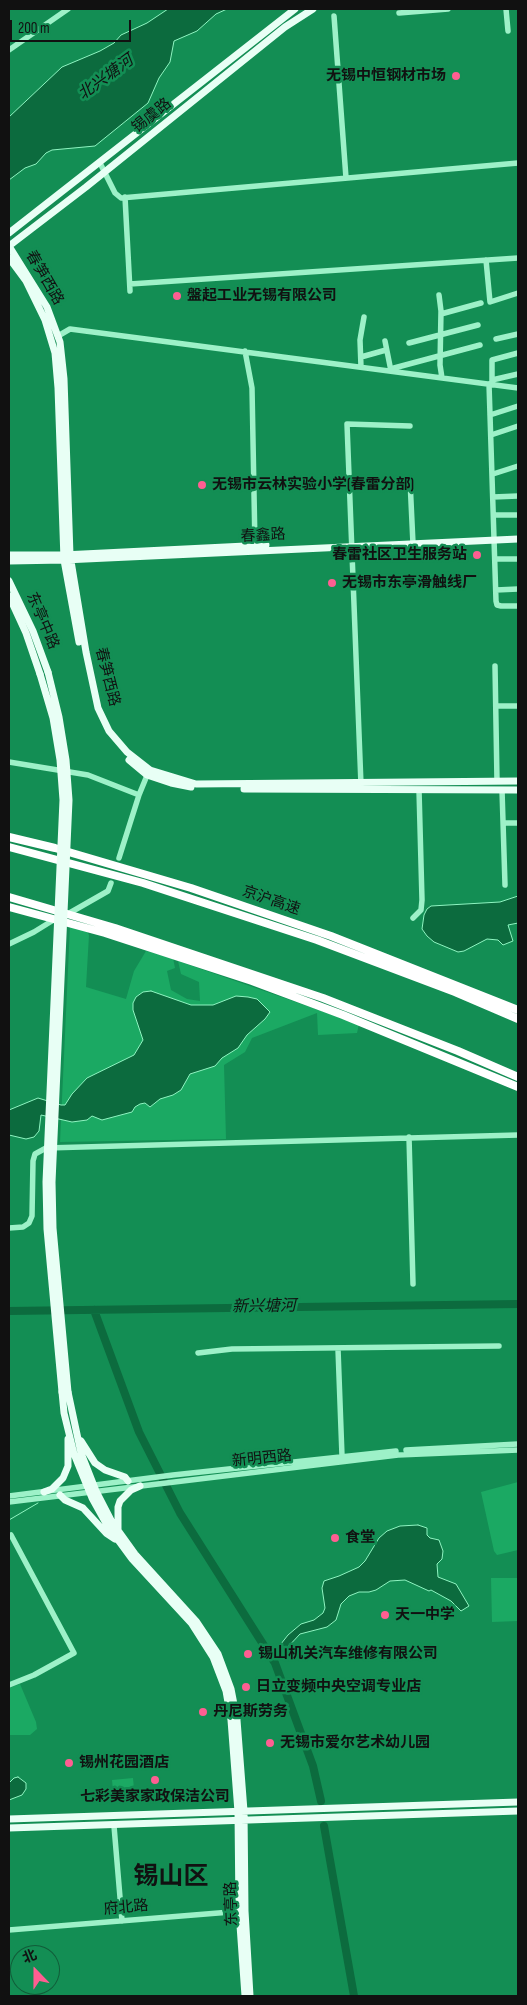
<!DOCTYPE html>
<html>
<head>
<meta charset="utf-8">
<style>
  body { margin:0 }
  #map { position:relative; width:527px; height:2005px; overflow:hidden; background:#138e54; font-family:"Sofia Sans Condensed","Noto Sans SC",sans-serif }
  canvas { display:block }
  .frame { position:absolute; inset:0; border:10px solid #111; pointer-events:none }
  .north { position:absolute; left:10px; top:1945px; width:50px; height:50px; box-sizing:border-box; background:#138e54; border:1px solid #125c39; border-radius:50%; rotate:338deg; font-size:14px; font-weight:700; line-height:20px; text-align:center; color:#111 }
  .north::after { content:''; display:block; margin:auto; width:18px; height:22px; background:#ff5e92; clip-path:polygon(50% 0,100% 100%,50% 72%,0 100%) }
  .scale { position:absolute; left:10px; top:20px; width:121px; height:22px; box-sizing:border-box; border:2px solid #111; border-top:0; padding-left:6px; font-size:15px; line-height:18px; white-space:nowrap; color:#111; -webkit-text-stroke:4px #138e54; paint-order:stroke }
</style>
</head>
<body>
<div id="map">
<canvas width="527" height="2005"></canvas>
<div class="frame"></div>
<div class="north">北</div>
<div class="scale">200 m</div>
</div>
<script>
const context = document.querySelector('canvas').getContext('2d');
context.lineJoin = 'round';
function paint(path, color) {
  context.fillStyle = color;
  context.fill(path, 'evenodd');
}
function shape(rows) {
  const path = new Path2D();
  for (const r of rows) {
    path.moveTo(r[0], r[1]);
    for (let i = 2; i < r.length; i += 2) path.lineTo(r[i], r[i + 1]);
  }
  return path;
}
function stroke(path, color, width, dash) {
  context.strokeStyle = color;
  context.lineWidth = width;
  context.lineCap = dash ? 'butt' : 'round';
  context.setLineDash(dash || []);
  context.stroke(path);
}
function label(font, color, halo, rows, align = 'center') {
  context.font = font + ' "Sofia Sans Condensed","Noto Sans SC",sans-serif';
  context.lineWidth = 5;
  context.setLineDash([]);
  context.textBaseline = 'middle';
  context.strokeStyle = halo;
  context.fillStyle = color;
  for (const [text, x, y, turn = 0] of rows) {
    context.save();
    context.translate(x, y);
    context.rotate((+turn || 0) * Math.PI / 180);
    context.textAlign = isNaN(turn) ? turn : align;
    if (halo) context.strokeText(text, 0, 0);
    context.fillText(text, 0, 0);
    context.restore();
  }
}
paint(shape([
  [70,926,87,931,89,935,86,987,126,999,134,971,146,951,173,958,175,968,167,971,171,990,187,999,200,1001,199,982,181,974,178,961,359,1024,357,1033,318,1035,317,1013,252,1038,245,1052,224,1065,226,1139,60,1142],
  [518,1482,518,1550,497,1555,494,1551,481,1492],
  [491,1578,518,1578,518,1621,492,1622],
  [20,1684,36,1722,37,1729,30,1735,9,1735,9,1688],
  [133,1778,135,1800,114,1801,112,1780]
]), '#1ba963');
const water = shape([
  [168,9,227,9,216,14,197,31,174,41,170,62,159,78,148,103,95,146,52,150,46,153,36,164,25,168,9,180,9,117,62,67,100,51,114,43,121,35,147,23,168,9],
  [518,896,518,923,508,925,513,941,503,945,498,940,487,939,464,951,458,952,434,942,427,936,422,929,424,915,427,909,431,906,500,902,518,896],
  [151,991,191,1005,213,1005,236,996,248,997,257,999,270,1012,265,1019,247,1035,238,1048,222,1058,215,1066,190,1074,181,1090,173,1095,160,1099,150,1107,145,1103,140,1104,135,1107,132,1112,102,1120,92,1116,87,1120,72,1122,41,1115,39,1131,34,1137,26,1139,9,1135,9,1110,38,1098,61,1105,65,1105,72,1094,87,1078,134,1055,143,1040,133,1010,133,1003,136,997,143,992,151,991],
  [418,1525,427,1528,427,1535,430,1538,439,1540,443,1551,442,1559,437,1564,438,1577,456,1584,469,1606,461,1611,451,1601,431,1590,429,1591,405,1580,390,1581,376,1590,369,1592,359,1592,349,1596,341,1604,336,1620,327,1627,300,1634,285,1650,281,1660,277,1649,288,1635,301,1624,314,1620,323,1613,325,1608,322,1588,324,1581,339,1576,359,1567,365,1561,379,1538,387,1531,400,1526,418,1525],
  [18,1777,26,1783,26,1789,22,1795,9,1800,9,1783,14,1778,18,1777]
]);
paint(water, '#0c6b3e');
stroke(water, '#8ff4c1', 1);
stroke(shape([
  [9,1520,38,1503]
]), '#8ff4c1', 1);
stroke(shape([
  [94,1310,139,1432,180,1513,275,1663,313,1766,321,1801],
  [9,1311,518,1304],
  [324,1826,354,1996]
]), '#0c6b3e', 8);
stroke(shape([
  [506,9,508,31],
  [399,13,448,9],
  [334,16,346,178],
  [9,50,68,9],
  [100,163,115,193,121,198,518,163],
  [125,197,130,291],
  [486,260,490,302,518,293],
  [130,284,518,258],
  [439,295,441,311,440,365,442,378],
  [441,314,481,303],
  [58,336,70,329,518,388],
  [496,339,518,334],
  [385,341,391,371,394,368,480,345],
  [409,343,478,325],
  [245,351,252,388,255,546],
  [361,357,386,350],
  [361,367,360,340,364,317],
  [492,380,518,374],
  [489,384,496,601,497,605,501,606,518,606],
  [492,385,492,360,518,353],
  [490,415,518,406],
  [491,435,518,426],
  [493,474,518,466],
  [410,480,413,544],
  [493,497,518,496],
  [494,515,518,515],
  [495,559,518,559],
  [496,590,518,589],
  [495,666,497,781],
  [496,706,518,706],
  [9,762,88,775,139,795],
  [361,785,347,424,410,426],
  [502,790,505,885],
  [503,823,518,823],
  [119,858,139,795,148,773],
  [66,915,108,891,111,883],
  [413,918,421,910,422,900,419,790],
  [9,944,34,932,55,919],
  [409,1137,413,1284],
  [9,1228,23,1227,29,1223,32,1216,33,1161,35,1154,46,1148,518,1135],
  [338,1349,342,1456],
  [198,1353,232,1349,499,1346],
  [406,1450,518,1444],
  [9,1496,173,1475,396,1451],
  [9,1502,398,1455,518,1450],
  [9,1685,34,1675,74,1653,11,1535],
  [114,1826,122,1921],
  [9,1930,243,1911]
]), '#9df1c8', 5.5);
stroke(shape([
  [9,233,295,9],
  [9,246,47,307,60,342,64,379,70,555,86,652,98,708,109,731,127,752,150,770,196,784,518,781],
  [9,246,86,187,285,27,313,9],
  [9,258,26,281,45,320,55,353,58,388,64,560,79,642],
  [9,555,63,555,266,545],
  [9,561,64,560,518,539],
  [9,581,33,631,48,672],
  [9,596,26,633,40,674],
  [129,760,147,775,171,783,191,787],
  [244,789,518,790],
  [62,1392,64,1413,74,1454,92,1498,107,1525,132,1559,192,1624,213,1657,226,1691,231,1720,238,1812,239,1911,245,1996],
  [68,1392,81,1453,96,1491,112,1522,135,1554,196,1621,218,1654,231,1689,237,1720,244,1811,245,1911,250,1996],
  [81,1441,95,1463,105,1470,125,1477,128,1481],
  [44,1492,52,1489,63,1478,68,1466,68,1439],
  [60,1495,65,1500,83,1508,106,1533,115,1539],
  [118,1531,118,1507,120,1501,131,1490,140,1486],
  [9,1819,518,1802],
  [9,1828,518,1811]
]), '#e8fff5', 7);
stroke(shape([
  [9,837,55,848,191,888,331,936,518,1010],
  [9,847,143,883,317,940,455,992,518,1019],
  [9,897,115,928,323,998,458,1051,518,1077],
  [9,907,105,933,252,981,343,1015,518,1087]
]), '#fff', 8);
stroke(shape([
  [48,672,59,717,66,760,69,800,52,1182,53,1228,68,1392],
  [40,674,53,718,60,760,63,800,46,1182,47,1229,62,1392]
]), '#e8fff5', 7);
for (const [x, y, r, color] of [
  [456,76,5,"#ff5e92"],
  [177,296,5,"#ff5e92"],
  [202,485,5,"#ff5e92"],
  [477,555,5,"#ff5e92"],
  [332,583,5,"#ff5e92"],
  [335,1538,5,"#ff5e92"],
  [385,1615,5,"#ff5e92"],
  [248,1654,5,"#ff5e92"],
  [246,1687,5,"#ff5e92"],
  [203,1712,5,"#ff5e92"],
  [270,1743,5,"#ff5e92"],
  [69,1763,5,"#ff5e92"],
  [155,1780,5,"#ff5e92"]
]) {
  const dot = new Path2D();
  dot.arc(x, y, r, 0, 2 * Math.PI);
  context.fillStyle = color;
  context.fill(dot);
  stroke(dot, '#138e54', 2);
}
label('bold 15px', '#111', '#138e54', [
  ["无锡中恒钢材市场",446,76,"right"],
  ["盤起工业无锡有限公司",187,296],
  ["无锡市云林实验小学(春雷分部)",212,485],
  ["春雷社区卫生服务站",467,555,"right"],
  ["无锡市东亭滑触线厂",342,583],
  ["食堂",345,1538],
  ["天一中学",395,1615],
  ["锡山机关汽车维修有限公司",258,1654],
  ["日立变频中央空调专业店",256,1687],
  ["丹尼斯劳务",213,1712],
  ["无锡市爱尔艺术幼儿园",280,1743],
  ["锡州花园酒店",79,1763],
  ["七彩美家家政保洁公司",155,1797,"center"]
], 'left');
label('15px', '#111', '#138e54', [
  ["锡虞路",152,116,-39],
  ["春笋西路",44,278,60],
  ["春鑫路",263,536,-3],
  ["东亭中路",42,621,67],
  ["春笋西路",107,677,76],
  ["京沪高速",271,901,19],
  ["新明西路",262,1459,-6],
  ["东亭路",232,1904,-92],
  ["府北路",126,1908,-5]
]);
label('italic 16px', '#111', '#138e54', [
  ["北兴塘河",106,78,-36],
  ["新兴塘河",264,1307,-1]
]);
label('bold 25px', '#111', '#138e54', [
  ["锡山区",171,1878]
]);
</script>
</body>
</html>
